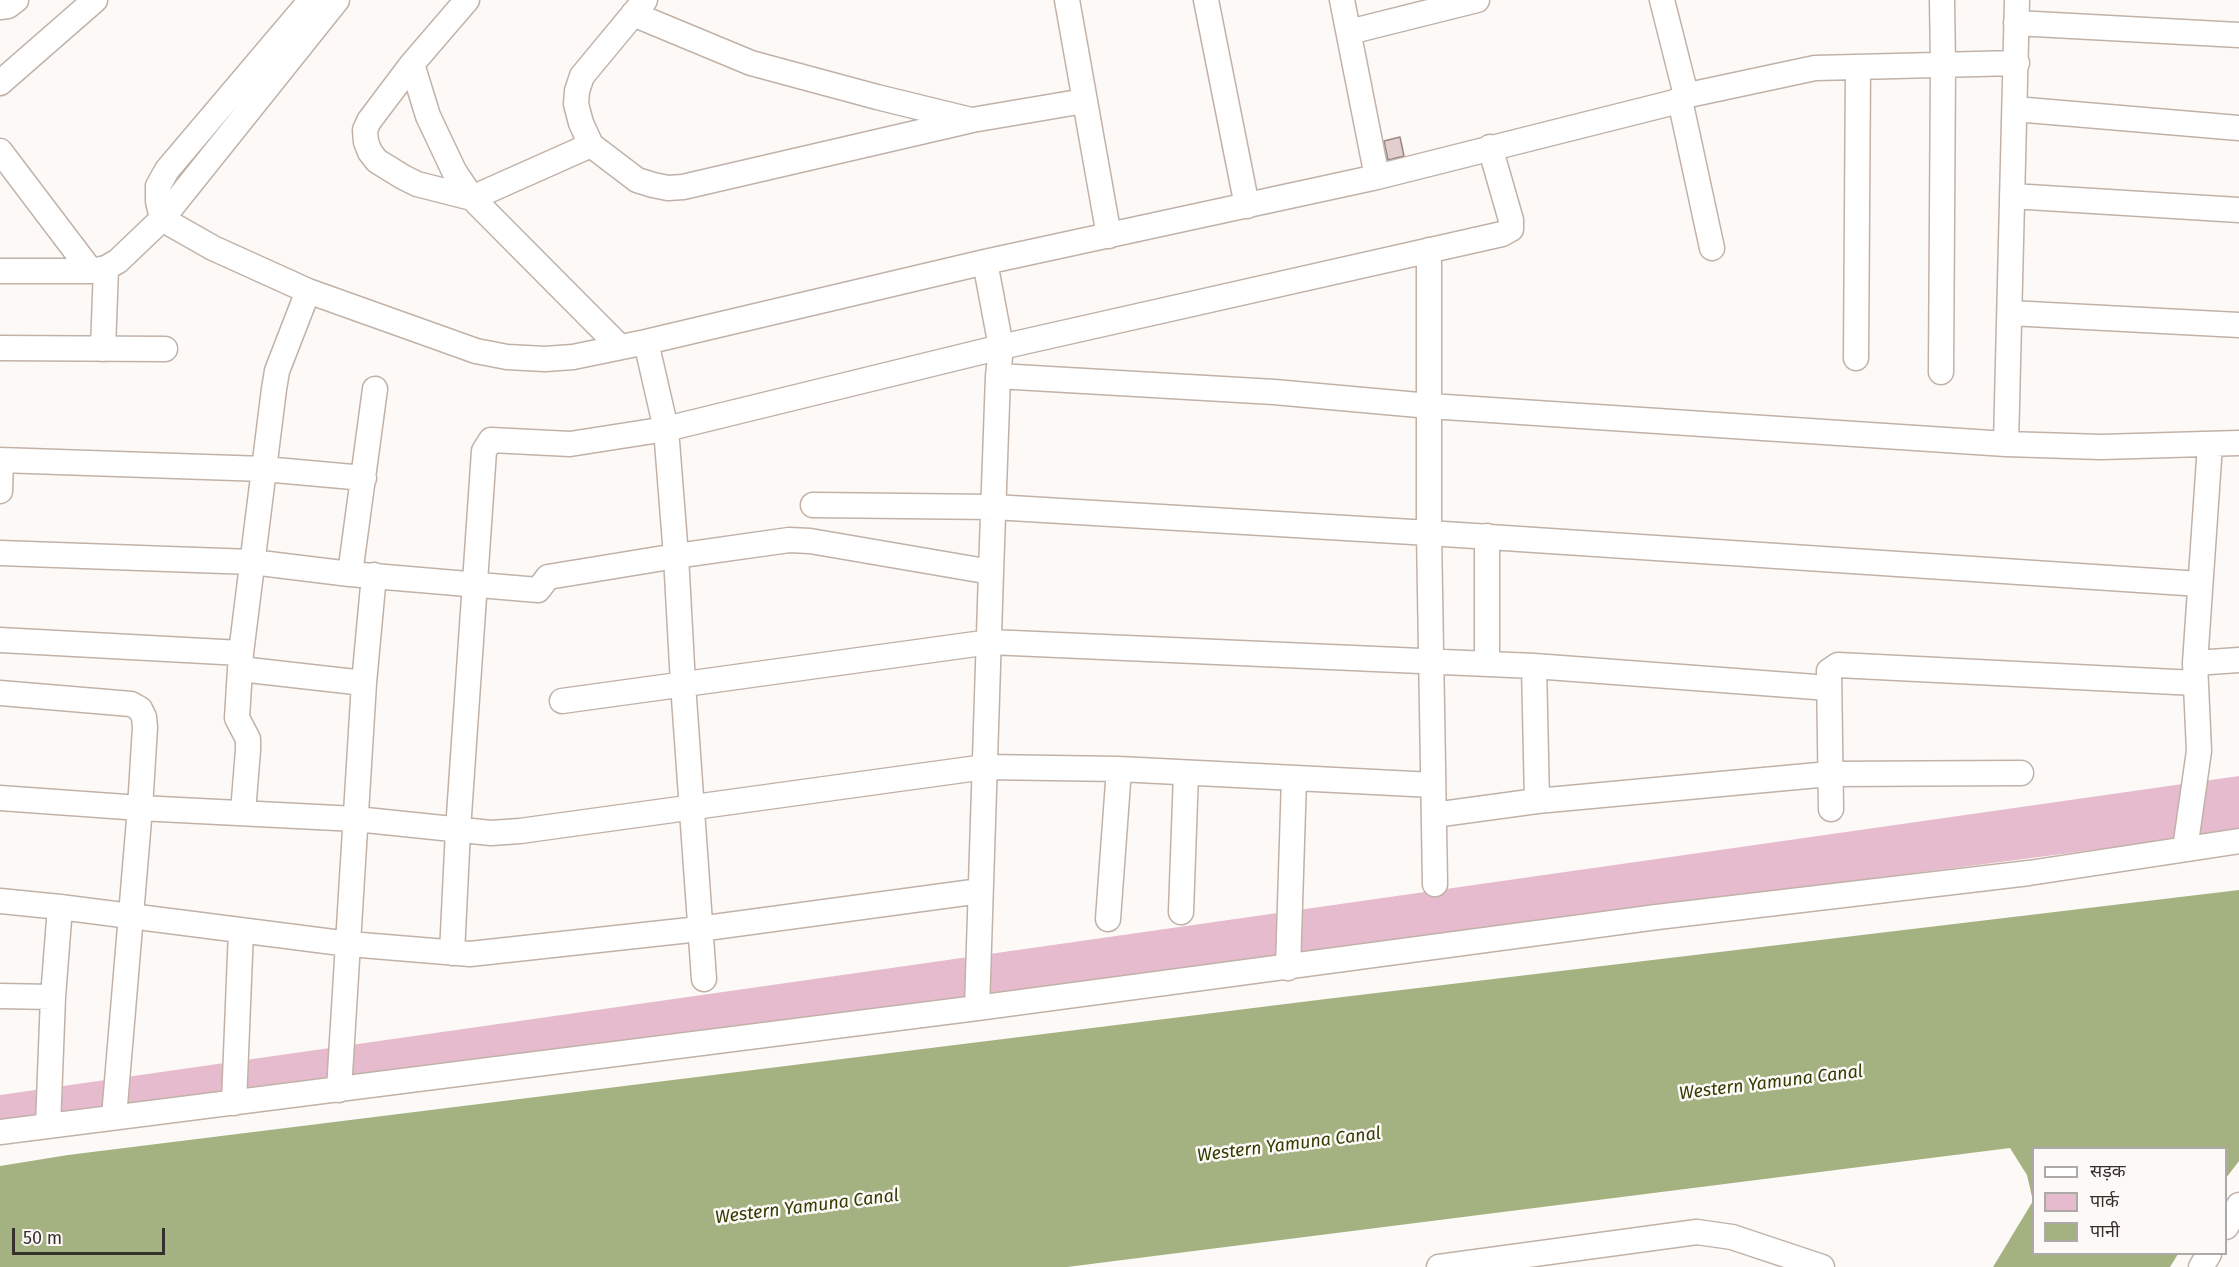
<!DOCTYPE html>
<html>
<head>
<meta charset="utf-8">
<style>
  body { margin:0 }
  #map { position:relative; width:2239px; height:1267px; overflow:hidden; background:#fdf9f7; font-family:"Fira Sans","Noto Sans Devanagari",sans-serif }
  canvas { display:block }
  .legend { position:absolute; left:2032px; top:1147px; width:195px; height:108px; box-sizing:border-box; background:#fdf9f7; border:2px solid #ada9a6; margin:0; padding:8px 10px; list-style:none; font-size:18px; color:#36302c }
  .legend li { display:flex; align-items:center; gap:12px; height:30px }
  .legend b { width:30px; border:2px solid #ada9a6 }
  .scale { position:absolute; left:12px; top:1228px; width:153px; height:27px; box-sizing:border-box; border:3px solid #36302c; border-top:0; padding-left:8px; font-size:18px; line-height:21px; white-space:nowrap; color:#36302c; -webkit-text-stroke:4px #fdf9f7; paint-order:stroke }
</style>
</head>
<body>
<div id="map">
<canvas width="2239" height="1267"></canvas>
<ul class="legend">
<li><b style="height:8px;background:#fff"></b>सड़क</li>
<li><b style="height:16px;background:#e6bbcd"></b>पार्क</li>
<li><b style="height:16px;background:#a3b280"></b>पानी</li>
</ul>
<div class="scale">50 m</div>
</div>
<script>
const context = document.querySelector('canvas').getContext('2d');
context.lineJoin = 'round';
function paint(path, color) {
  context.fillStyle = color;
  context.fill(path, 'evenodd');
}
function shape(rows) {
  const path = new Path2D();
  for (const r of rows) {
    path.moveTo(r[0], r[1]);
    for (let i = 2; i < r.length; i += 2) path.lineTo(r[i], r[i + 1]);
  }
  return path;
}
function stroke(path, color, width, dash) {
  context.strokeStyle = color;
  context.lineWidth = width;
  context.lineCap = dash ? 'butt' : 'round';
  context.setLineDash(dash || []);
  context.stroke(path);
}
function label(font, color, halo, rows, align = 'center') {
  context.font = font + ' "Fira Sans",sans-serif';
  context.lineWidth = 5;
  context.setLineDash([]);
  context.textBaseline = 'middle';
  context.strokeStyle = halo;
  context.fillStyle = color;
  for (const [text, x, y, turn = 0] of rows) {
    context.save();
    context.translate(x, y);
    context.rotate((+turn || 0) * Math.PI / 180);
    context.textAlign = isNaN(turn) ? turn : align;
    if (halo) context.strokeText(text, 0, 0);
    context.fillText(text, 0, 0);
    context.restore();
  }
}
paint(shape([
  [2239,776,2239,831,0,1122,0,1095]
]), '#e6bbcd');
paint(shape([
  [2239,890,2239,1161,2226,1178,2226,1148,2034,1148,2034,1254,2178,1254,2170,1267,1993,1267,2033,1201,2027,1175,2010,1148,1067,1267,0,1267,0,1166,68,1155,1326,999]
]), '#a3b280');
const building = shape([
  [1400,137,1404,156,1388,160,1384,141,1400,137]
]);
paint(building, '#e2cecc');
stroke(building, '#988684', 1.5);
const minor = shape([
  [311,0,167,170,158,186,158,201,162,219,213,248,308,291,476,351,507,357,545,359,573,357,646,342,985,262,1377,177,1671,103,1680,100,1684,96,1815,68,2017,63],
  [467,0,412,64,428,116,454,171,472,198,620,347],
  [645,0,582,76,577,91,576,104,581,123,591,145,637,180,653,185,668,188,683,187,972,120,1084,101],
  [1067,0,1109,236],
  [1206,0,1247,206],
  [1342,0,1377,177],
  [1662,0,1684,87,1684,96],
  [0,7,8,6,16,0],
  [633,14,751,63,877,97,967,119],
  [2016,23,2239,35],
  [1349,32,1477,0],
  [412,64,369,121,365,130,366,142,370,152,377,161,403,177,417,184,472,198,591,145],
  [0,83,95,0],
  [1680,100,1712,248],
  [2015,109,2239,128],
  [0,151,91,271],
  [2012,196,2239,210],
  [1429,250,1429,533,1435,884],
  [0,271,91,271,106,268,118,261,162,219,337,0],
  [2010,313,2239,325],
  [646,342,666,429,676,556,683,684,704,979],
  [0,348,165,349],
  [103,349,106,268],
  [1856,358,1858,67],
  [1941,372,1943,65,1942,0],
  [998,376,1274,392,1430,406,2006,444,2101,447,2239,443],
  [2006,444,2017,0],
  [0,460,264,469,364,478],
  [0,491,1,460],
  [813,505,994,507,1429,533,2200,584],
  [0,553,252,562,350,574,538,590,548,577,676,556,789,540,810,541,991,572],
  [350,574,375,389],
  [0,640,241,653],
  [1487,663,1487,536],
  [2195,663,2239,660],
  [1534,666,1537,801],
  [240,669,364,683],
  [0,693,131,704,140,709,144,717,145,727,140,808,114,1117],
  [562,701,990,642,1534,666,1829,688],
  [0,798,140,808,356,819,491,833,520,831,985,767,1119,769,1433,785],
  [1831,809,1829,671,1838,665,2195,683],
  [243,812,248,750,248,739,237,718,241,653,274,389,277,371,308,291],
  [1434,815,1537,801,1829,774,2021,773],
  [2185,849,2199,751,2195,663,2210,445],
  [0,901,60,907,349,944,470,954,699,929,980,891],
  [1181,912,1186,773],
  [1108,919,1119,769],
  [452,953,458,830,484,451,491,440,570,444,666,429,1001,347,1502,234,1511,229,1511,220,1490,147],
  [1288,968,1294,778],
  [0,996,53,997],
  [977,1008,991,572,998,376,1001,347,985,262],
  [339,1090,364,683,374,575],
  [234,1103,241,930],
  [48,1126,53,997,60,907],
  [0,1132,977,1008,1657,917,2029,873,2239,841],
  [2226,1227,2239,1205],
  [1439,1267,1697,1232,1732,1237,1822,1267],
  [2201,1267,2209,1254]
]);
stroke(minor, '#c1b2a8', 27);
stroke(minor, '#fff', 24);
label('italic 18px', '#303c00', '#fdf9f7', [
  ["Western Yamuna Canal",1771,1083,-7],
  ["Western Yamuna Canal",1289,1145,-7],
  ["Western Yamuna Canal",807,1207,-7]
]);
</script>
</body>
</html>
